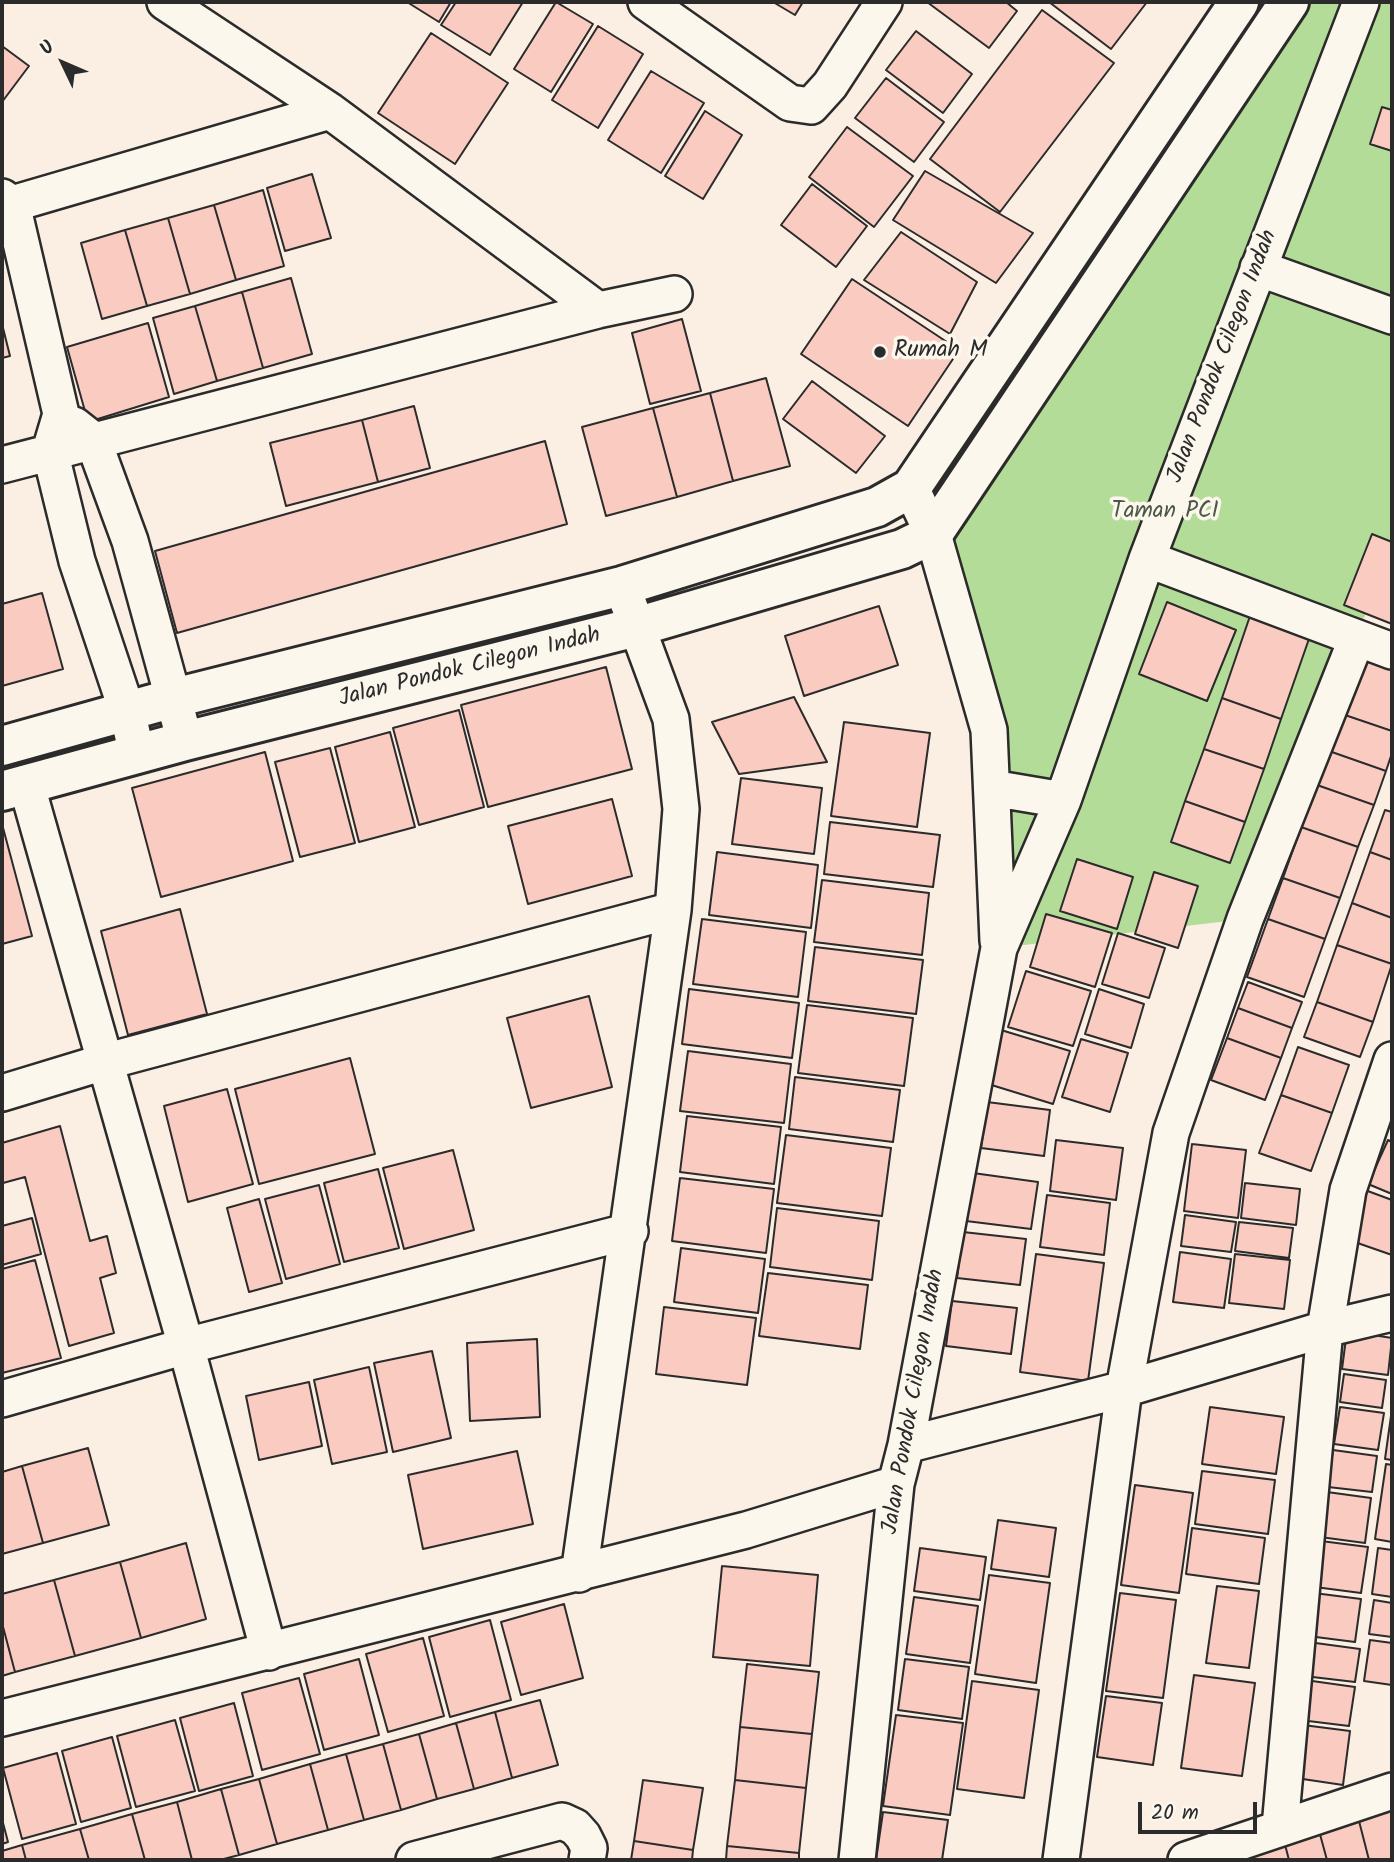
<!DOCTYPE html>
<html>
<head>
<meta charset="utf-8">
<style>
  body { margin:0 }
  #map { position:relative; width:1394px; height:1862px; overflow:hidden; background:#fbeee3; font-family:Kalam,sans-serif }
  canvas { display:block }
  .frame { position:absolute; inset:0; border:4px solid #2b2b2b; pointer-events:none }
  .north { position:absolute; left:28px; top:28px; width:70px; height:70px; -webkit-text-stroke:5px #fbf7ec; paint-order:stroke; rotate:314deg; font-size:19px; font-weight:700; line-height:28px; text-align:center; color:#2b2b2b }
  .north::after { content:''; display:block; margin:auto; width:24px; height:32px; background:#2b2b2b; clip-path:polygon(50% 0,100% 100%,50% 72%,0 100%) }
  .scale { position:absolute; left:1138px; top:1802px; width:119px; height:32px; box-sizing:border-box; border:4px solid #2b2b2b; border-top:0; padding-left:9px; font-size:21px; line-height:24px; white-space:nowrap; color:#2b2b2b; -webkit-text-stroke:5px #fbf7ec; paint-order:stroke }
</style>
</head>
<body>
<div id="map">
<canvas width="1394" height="1862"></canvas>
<div class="frame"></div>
<div class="north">U</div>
<div class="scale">20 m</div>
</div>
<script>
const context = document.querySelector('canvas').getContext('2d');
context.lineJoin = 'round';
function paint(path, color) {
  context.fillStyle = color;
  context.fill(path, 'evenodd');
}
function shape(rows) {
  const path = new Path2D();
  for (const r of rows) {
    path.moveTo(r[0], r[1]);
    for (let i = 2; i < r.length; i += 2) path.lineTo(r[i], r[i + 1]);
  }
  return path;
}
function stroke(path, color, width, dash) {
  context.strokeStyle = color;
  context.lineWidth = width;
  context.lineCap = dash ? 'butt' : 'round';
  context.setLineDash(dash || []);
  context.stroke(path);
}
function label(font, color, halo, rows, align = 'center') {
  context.font = font + ' Kalam,sans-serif';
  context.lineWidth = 7;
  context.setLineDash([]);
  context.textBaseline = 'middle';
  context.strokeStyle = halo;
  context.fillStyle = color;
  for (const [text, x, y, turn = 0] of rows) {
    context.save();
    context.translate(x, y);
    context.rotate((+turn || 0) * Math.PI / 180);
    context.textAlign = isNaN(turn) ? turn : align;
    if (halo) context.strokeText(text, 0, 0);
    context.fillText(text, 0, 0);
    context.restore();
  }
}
paint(shape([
  [1239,2,1392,2,1392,547,1245,919,999,948,989,730,911,488]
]), '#b4dc99');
const building = shape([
  [407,2,451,2,439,22,407,2],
  [456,2,523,2,490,55,441,25,456,2],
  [556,2,593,24,551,92,514,69,556,2],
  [773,2,803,2,795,15,773,2],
  [927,2,1006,2,1017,11,989,48,927,2],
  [1049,2,1147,2,1111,49,1049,2],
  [1042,10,1114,63,1000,212,930,159,1042,10],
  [598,26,643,54,598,128,552,100,598,26],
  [916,31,972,74,943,113,886,70,916,31],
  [431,33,508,83,455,164,378,113,431,33],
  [2,46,29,66,2,102,2,46],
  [651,71,704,103,661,173,608,140,651,71],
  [886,78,944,122,914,162,855,118,886,78],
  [1382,107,1392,110,1392,151,1370,144,1382,107],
  [705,111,742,135,703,199,665,176,705,111],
  [847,127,913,176,874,227,809,177,847,127],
  [925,171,1033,233,996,283,893,220,925,171],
  [312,174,331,238,285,251,267,188,312,174],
  [812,184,867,226,836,267,781,225,812,184],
  [263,190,284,266,236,280,214,205,263,190],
  [214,205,236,280,190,294,168,218,214,205],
  [168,218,190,294,147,306,125,230,168,218],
  [125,230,147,306,102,319,81,243,125,230],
  [901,232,977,282,950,334,864,280,901,232],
  [291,278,312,354,263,368,242,292,291,278],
  [852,279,959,350,908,426,801,354,852,279],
  [242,292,263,368,217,381,195,306,242,292],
  [195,306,217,381,174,394,153,318,195,306],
  [682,319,701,391,650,404,632,333,682,319],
  [148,323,169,397,88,422,67,347,148,323],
  [2,324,10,356,2,358,2,324],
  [766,378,790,466,733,481,710,393,766,378],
  [812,381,885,436,856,473,783,419,812,381],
  [710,393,733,481,677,497,653,408,710,393],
  [414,406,430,468,378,482,362,420,414,406],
  [653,408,677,497,606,516,582,427,653,408],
  [362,420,378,482,286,506,270,443,362,420],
  [545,441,567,524,177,633,155,551,545,441],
  [1372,534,1392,542,1392,624,1344,605,1372,534],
  [42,593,63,669,2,686,2,604,42,593],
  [1167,602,1236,630,1207,701,1139,674,1167,602],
  [879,606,898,665,804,696,785,636,879,606],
  [1250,616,1310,636,1281,719,1222,698,1250,616],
  [1363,655,1392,665,1392,731,1342,714,1363,655],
  [606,667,632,769,488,807,461,705,606,667],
  [794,697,827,762,739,774,712,722,794,697],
  [1222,698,1281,719,1264,769,1204,749,1222,698],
  [459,710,484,807,419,825,393,728,459,710],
  [1342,714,1392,731,1392,753,1386,771,1329,751,1342,714],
  [844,722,930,733,917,827,831,816,844,722],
  [390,732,415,827,359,842,335,747,390,732],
  [330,748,355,843,300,857,275,762,330,748],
  [1204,749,1264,769,1245,822,1185,801,1204,749],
  [1329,751,1386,771,1374,805,1317,785,1329,751],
  [265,752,293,861,161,897,132,788,265,752],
  [741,778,822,788,814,854,732,844,741,778],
  [1317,785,1374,805,1358,847,1301,827,1317,785],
  [612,799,632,876,528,904,508,826,612,799],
  [1185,801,1245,822,1230,863,1171,842,1185,801],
  [1385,810,1392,812,1392,860,1370,852,1385,810],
  [830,822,940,835,933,887,824,874,830,822],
  [2,824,32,936,2,944,2,824],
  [1301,827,1358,847,1340,898,1283,878,1301,827],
  [717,852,818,865,811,928,709,915,717,852],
  [1370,852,1392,860,1392,918,1352,903,1370,852],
  [1077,859,1133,877,1117,929,1060,911,1077,859],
  [1154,872,1198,886,1178,948,1135,934,1154,872],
  [1283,878,1340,898,1325,939,1268,919,1283,878],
  [822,880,929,893,922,955,814,942,822,880],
  [1352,903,1392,918,1392,964,1337,945,1352,903],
  [180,909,207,1014,128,1035,101,931,180,909],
  [1046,914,1112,933,1095,987,1030,967,1046,914],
  [702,919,806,932,798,997,693,984,702,919],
  [1268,919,1325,939,1304,997,1247,977,1268,919],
  [1118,933,1165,948,1149,998,1102,984,1118,933],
  [1337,945,1392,964,1373,1022,1317,1002,1337,945],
  [815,947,923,960,916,1014,808,1001,815,947],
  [1026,971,1091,991,1073,1046,1008,1027,1026,971],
  [1248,982,1302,1002,1292,1028,1238,1008,1248,982],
  [689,989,799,1003,792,1058,682,1044,689,989],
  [1099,989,1144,1004,1131,1048,1085,1034,1099,989],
  [589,996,612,1087,531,1108,507,1018,589,996],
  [1317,1002,1373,1022,1360,1057,1304,1037,1317,1002],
  [807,1005,913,1018,904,1086,798,1073,807,1005],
  [1238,1008,1292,1028,1281,1058,1227,1038,1238,1008],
  [1001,1030,1070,1051,1053,1104,985,1083,1001,1030],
  [1227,1038,1281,1058,1265,1100,1211,1080,1227,1038],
  [1081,1039,1128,1053,1110,1112,1062,1097,1081,1039],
  [1298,1047,1349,1065,1332,1113,1281,1095,1298,1047],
  [688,1051,791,1064,784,1123,680,1111,688,1051],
  [350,1058,375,1154,259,1184,235,1089,350,1058],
  [795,1077,900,1090,893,1142,789,1129,795,1077],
  [227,1089,253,1184,188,1202,164,1106,227,1089],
  [1281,1095,1332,1113,1311,1171,1259,1153,1281,1095],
  [987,1102,1050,1110,1044,1156,981,1148,987,1102],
  [687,1116,781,1127,774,1184,680,1172,687,1116],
  [60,1126,90,1241,107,1236,116,1273,100,1278,114,1333,69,1346,25,1177,3,1183,2,1177,2,1143,60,1126],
  [786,1135,891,1148,882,1216,777,1203,786,1135],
  [1056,1140,1123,1148,1116,1200,1050,1191,1056,1140],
  [1388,1140,1392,1142,1392,1194,1368,1184,1388,1140],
  [1192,1144,1246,1150,1238,1218,1184,1211,1192,1144],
  [453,1150,474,1230,404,1249,383,1168,453,1150],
  [378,1169,399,1248,344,1262,324,1183,378,1169],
  [973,1173,1038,1182,1031,1229,966,1221,973,1173],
  [680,1178,774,1189,766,1253,672,1241,680,1178],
  [1245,1183,1300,1189,1296,1225,1241,1218,1245,1183],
  [319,1185,340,1264,286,1279,265,1199,319,1185],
  [1365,1190,1392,1200,1392,1255,1346,1239,1365,1190],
  [1047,1195,1110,1203,1104,1255,1040,1247,1047,1195],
  [259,1199,282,1283,249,1292,227,1208,259,1199],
  [777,1208,879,1221,872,1280,770,1267,777,1208],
  [1185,1215,1236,1222,1231,1252,1181,1246,1185,1215],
  [32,1218,41,1254,2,1265,2,1226,32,1218],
  [1239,1222,1293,1228,1289,1258,1235,1251,1239,1222],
  [963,1232,1026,1239,1020,1285,957,1278,963,1232],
  [681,1248,765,1259,758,1313,674,1302,681,1248],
  [1180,1252,1231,1259,1224,1308,1173,1302,1180,1252],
  [1036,1254,1104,1263,1088,1381,1020,1372,1036,1254],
  [1235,1254,1290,1260,1284,1309,1229,1303,1235,1254],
  [35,1260,61,1358,2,1373,2,1269,35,1260],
  [768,1273,868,1285,860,1349,759,1336,768,1273],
  [952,1301,1017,1308,1011,1354,946,1346,952,1301],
  [664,1307,756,1318,747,1385,656,1374,664,1307],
  [1347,1331,1392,1338,1388,1375,1342,1369,1347,1331],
  [537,1339,540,1417,470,1421,467,1343,537,1339],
  [432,1351,451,1438,393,1452,374,1363,432,1351],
  [369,1367,387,1452,332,1464,314,1380,369,1367],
  [1344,1374,1386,1380,1382,1408,1340,1402,1344,1374],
  [309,1382,322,1446,259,1460,246,1396,309,1382],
  [1210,1407,1284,1417,1276,1474,1202,1464,1210,1407],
  [1340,1407,1384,1413,1378,1450,1334,1444,1340,1407],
  [1391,1416,1392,1416,1392,1460,1385,1459,1391,1416],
  [88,1448,109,1525,43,1543,22,1466,88,1448],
  [1333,1450,1377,1456,1372,1492,1328,1487,1333,1450],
  [517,1451,533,1524,423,1549,408,1475,517,1451],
  [1386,1464,1392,1465,1392,1542,1375,1539,1386,1464],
  [22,1466,43,1543,2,1554,2,1472,22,1466],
  [1202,1471,1275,1480,1268,1534,1195,1524,1202,1471],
  [1135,1485,1193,1493,1179,1593,1121,1585,1135,1485],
  [1327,1492,1371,1498,1365,1543,1320,1537,1327,1492],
  [998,1520,1056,1528,1049,1577,991,1569,998,1520],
  [1192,1528,1265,1538,1259,1584,1186,1574,1192,1528],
  [1321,1541,1368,1547,1361,1593,1315,1587,1321,1541],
  [186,1543,206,1619,141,1638,120,1562,186,1543],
  [920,1548,986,1557,980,1600,914,1591,920,1548],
  [1378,1548,1392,1550,1392,1597,1372,1594,1378,1548],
  [120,1562,141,1638,75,1656,54,1580,120,1562],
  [722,1566,818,1575,810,1666,713,1657,722,1566],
  [989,1575,1050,1583,1036,1683,975,1674,989,1575],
  [54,1580,75,1656,15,1672,2,1623,2,1594,54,1580],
  [1217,1586,1259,1591,1249,1668,1206,1663,1217,1586],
  [1120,1593,1176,1600,1163,1698,1106,1691,1120,1593],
  [1314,1593,1361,1599,1355,1642,1308,1636,1314,1593],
  [914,1597,978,1606,970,1663,906,1654,914,1597],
  [1374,1600,1392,1603,1392,1637,1369,1634,1374,1600],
  [564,1604,583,1678,521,1695,501,1622,564,1604],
  [490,1620,511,1700,450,1717,429,1637,490,1620],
  [2,1623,15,1672,2,1676,2,1623],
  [423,1638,444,1716,388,1732,366,1654,423,1638],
  [1370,1640,1392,1643,1392,1685,1364,1681,1370,1640],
  [1308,1642,1360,1649,1355,1682,1304,1676,1308,1642],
  [359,1659,379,1735,324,1750,304,1674,359,1659],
  [905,1659,969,1667,962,1719,898,1710,905,1659],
  [747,1664,819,1672,812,1734,740,1727,747,1664],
  [1194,1675,1255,1683,1242,1776,1181,1768,1194,1675],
  [299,1678,320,1754,262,1770,242,1693,299,1678],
  [1305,1680,1355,1687,1349,1726,1300,1720,1305,1680],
  [972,1681,1039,1690,1024,1798,957,1789,972,1681],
  [1106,1696,1162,1703,1153,1765,1097,1757,1106,1696],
  [540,1700,558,1765,512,1778,495,1712,540,1700],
  [234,1703,253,1776,199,1791,180,1718,234,1703],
  [495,1712,512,1778,474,1789,456,1723,495,1712],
  [896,1715,963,1723,950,1815,883,1806,896,1715],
  [175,1720,195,1791,136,1807,117,1736,175,1720],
  [456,1723,474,1789,437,1799,419,1734,456,1723],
  [1303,1725,1350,1731,1343,1785,1296,1778,1303,1725],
  [740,1727,812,1734,806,1788,735,1780,740,1727],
  [419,1734,437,1799,401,1810,383,1744,419,1734],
  [112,1737,131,1808,81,1822,62,1751,112,1737],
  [383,1744,401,1810,364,1820,346,1754,383,1744],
  [57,1753,76,1824,22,1839,3,1768,57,1753],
  [346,1754,364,1820,328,1830,310,1764,346,1754],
  [310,1764,328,1830,277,1844,259,1779,310,1764],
  [259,1779,277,1844,239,1855,221,1789,259,1779],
  [643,1780,703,1788,693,1850,634,1841,643,1780],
  [735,1780,806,1788,799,1853,727,1846,735,1780],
  [221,1789,239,1855,220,1860,192,1860,177,1802,221,1789],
  [177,1802,192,1860,145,1860,132,1814,177,1802],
  [1392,1808,1392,1860,1369,1860,1358,1817,1392,1808],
  [883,1812,948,1820,942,1860,876,1860,883,1812],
  [132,1814,145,1860,89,1860,80,1829,132,1814],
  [1358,1817,1369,1860,1327,1860,1318,1827,1358,1817],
  [2,1819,8,1842,2,1844,2,1819],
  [1318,1827,1327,1860,1289,1860,1283,1837,1318,1827],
  [80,1829,89,1860,26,1860,22,1845,80,1829],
  [1283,1837,1289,1860,1247,1860,1244,1847,1283,1837],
  [634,1841,693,1850,692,1860,631,1860,634,1841],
  [22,1845,26,1860,2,1860,2,1851,22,1845],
  [727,1846,799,1853,799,1860,726,1860,727,1846]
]);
paint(building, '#facbc0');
stroke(building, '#2b2b2b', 2);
const street = shape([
  [165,2,330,111,598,310],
  [646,2,790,103,811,106,830,85,884,2],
  [2,197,12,204,61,414,50,451,77,561,127,711,137,754],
  [2,207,330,111],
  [1258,268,1392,316],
  [74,425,93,440,130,541,185,741],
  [2,465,598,310,674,294],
  [911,488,933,534,989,730,998,941],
  [1147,559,1392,651],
  [26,783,186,1346,269,1652],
  [992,788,1063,800],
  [2,1093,104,1062,673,910],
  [2,1399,186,1346,630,1231],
  [906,1445,1124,1389,1325,1329,1392,1313],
  [579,1574,673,910,681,809,671,719,622,586],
  [2,1718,746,1530,896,1484],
  [1280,1827,1325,1329,1348,1190,1392,1060],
  [414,1860,562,1821,575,1827,583,1836,589,1848,587,1860],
  [857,1860,896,1484,906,1445,999,948,1063,800,1147,559,1361,2],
  [1061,1860,1124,1389,1171,1133,1245,919,1357,638],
  [1186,1860,1392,1791]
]);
const secondary = shape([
  [2,746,174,698,622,586,877,507,911,488,1239,2],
  [2,791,185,741,636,627,902,549,933,534,1289,2]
]);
stroke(street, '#2b2b2b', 40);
stroke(secondary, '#2b2b2b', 44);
stroke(street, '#fbf7ec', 35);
stroke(secondary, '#fbf7ec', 38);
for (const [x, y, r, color] of [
  [880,352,7,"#2b2b2b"]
]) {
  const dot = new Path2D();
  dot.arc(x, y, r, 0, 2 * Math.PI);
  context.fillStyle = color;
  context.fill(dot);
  stroke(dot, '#fbf7ec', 2.5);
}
label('23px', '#2b2b2b', '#fbf7ec', [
  ["Rumah M",894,352]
], 'left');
label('23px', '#2b2b2b', '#fbf7ec', [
  ["Jalan Pondok Cilegon Indah",1224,357,-69],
  ["Jalan Pondok Cilegon Indah",470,669,-14],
  ["Jalan Pondok Cilegon Indah",915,1402,-80]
]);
label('23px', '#4d5746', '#fbf7ec', [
  ["Taman PCI",1165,513]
]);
</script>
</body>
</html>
